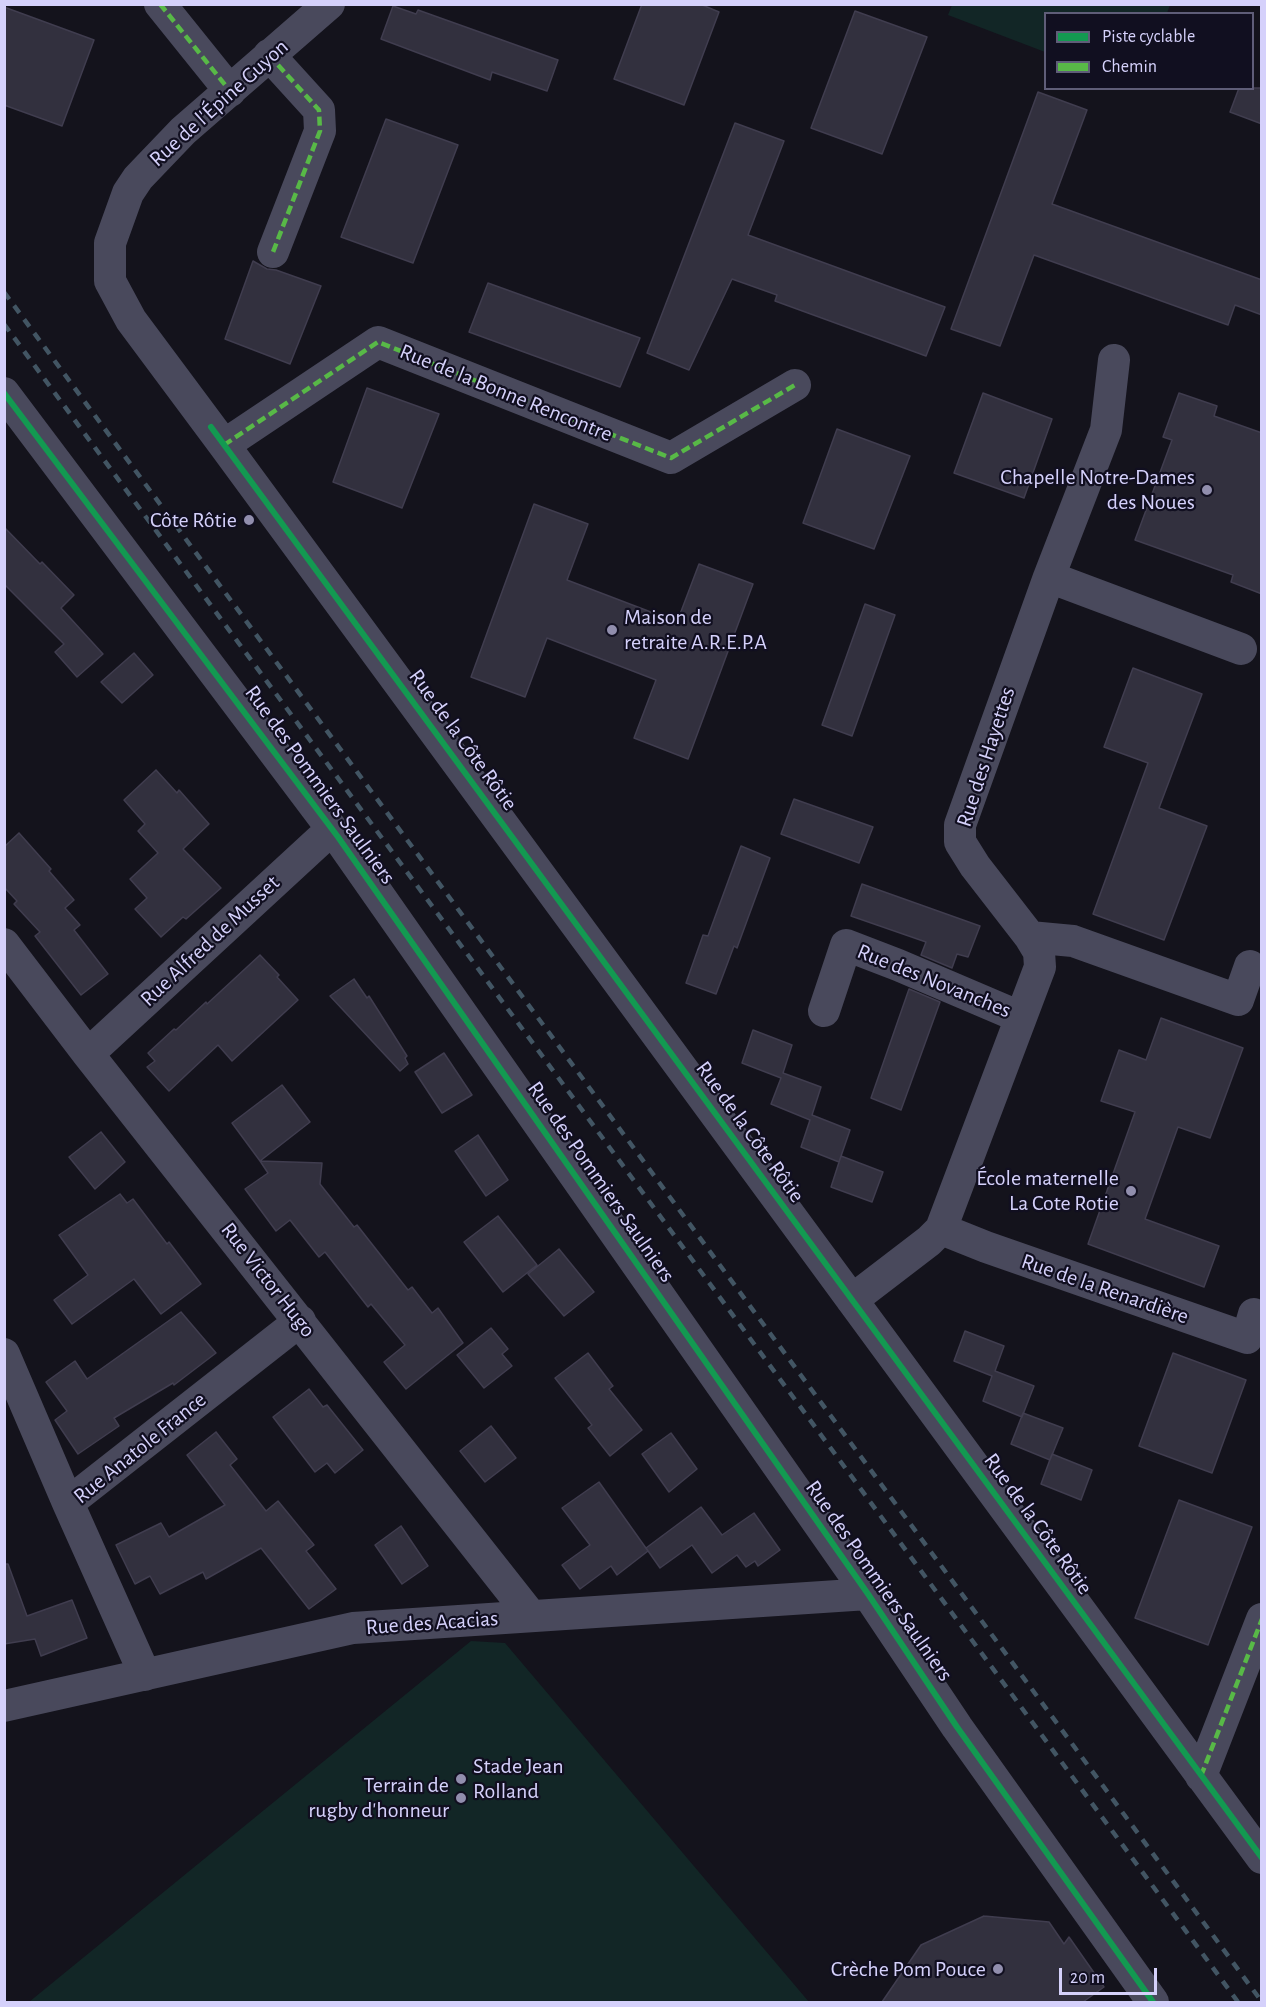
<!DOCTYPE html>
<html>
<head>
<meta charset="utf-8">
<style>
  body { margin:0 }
  #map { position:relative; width:1266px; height:2007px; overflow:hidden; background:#14131c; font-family:"Alegreya Sans",sans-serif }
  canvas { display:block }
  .frame { position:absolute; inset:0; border:6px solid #d5d1fb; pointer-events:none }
  .legend { position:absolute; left:1044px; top:12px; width:210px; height:78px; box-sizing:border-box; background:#110f20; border:2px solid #5f5d78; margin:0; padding:8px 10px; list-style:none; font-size:18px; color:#d5d1fb }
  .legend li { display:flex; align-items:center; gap:12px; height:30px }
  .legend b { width:30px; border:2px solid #5f5d78 }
  .scale { position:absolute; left:1059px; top:1968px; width:98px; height:27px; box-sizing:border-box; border:3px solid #d5d1fb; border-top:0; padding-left:8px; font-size:18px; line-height:21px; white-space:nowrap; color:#d5d1fb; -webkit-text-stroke:4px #110f20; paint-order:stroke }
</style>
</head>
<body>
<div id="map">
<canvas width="1266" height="2007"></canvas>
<div class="frame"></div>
<ul class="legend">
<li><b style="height:8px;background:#139951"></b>Piste cyclable</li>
<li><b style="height:8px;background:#58b947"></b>Chemin</li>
</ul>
<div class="scale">20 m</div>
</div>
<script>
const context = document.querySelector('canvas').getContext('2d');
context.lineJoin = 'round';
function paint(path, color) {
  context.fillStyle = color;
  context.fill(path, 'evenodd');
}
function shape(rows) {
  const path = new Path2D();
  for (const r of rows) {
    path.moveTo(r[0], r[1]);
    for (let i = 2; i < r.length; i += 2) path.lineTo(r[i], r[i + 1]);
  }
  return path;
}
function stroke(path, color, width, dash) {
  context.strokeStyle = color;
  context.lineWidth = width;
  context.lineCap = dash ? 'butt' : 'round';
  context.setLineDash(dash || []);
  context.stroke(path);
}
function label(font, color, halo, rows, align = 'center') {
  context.font = font + ' "Alegreya Sans",sans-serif';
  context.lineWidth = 4.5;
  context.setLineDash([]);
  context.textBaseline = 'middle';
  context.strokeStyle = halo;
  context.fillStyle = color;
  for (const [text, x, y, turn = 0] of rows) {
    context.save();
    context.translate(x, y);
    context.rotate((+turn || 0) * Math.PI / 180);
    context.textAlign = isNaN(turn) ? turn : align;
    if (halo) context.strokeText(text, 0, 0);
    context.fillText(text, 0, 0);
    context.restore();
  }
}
paint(shape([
  [952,5,952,4,1170,5,1167,13,1046,14,1045,52,948,15],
  [471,1641,505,1643,809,2002,29,2002]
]), '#122626');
const building = shape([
  [642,4,700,4,719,12,684,105,614,79,642,4],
  [393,6,416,14,418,10,558,60,547,91,492,72,490,80,381,39,393,6],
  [4,7,94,40,62,126,4,105,4,7],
  [855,11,927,37,882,154,811,128,855,11],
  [1239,88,1262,88,1262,124,1230,112,1239,88],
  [1038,92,1087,110,1052,204,1262,280,1262,315,1235,305,1228,325,1034,255,1000,346,951,329,1038,92],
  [386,119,458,145,413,263,341,237,386,119],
  [735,123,784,141,748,235,945,307,926,356,775,301,777,295,732,279,689,370,647,353,735,123],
  [253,261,267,269,276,270,321,286,290,364,225,339,253,261],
  [488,283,640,338,620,387,469,332,488,283],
  [367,388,439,414,402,508,333,482,367,388],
  [983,393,1052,419,1024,498,954,473,983,393],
  [1179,393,1217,406,1214,416,1262,433,1262,594,1231,582,1233,575,1135,540,1172,440,1163,437,1179,393],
  [837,429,910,456,874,549,803,523,837,429],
  [534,504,588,524,567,580,677,622,699,564,753,584,688,759,634,738,656,680,547,638,525,697,471,677,534,504],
  [4,527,40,564,42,562,74,595,61,608,103,654,77,677,55,652,64,644,4,584,4,527],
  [865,604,895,615,852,736,822,725,865,604],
  [134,653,153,675,122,703,101,682,134,653],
  [1133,668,1202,694,1159,808,1207,826,1164,940,1093,914,1148,763,1104,747,1133,668],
  [156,770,177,793,179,790,209,824,183,849,221,888,186,919,183,917,161,937,135,909,147,898,130,879,158,853,138,831,145,824,124,800,156,770],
  [794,799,873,827,859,863,781,834,794,799],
  [19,833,51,869,49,871,74,900,65,908,80,925,74,930,108,974,81,995,35,936,40,932,14,904,17,901,4,887,4,847,19,833],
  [741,846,770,858,737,948,734,946,716,994,686,983,703,935,708,936,741,846],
  [862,884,980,926,968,957,957,954,952,968,921,955,926,942,851,916,862,884],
  [260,955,279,975,277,977,298,1000,232,1061,218,1045,169,1091,147,1067,155,1061,148,1053,174,1029,176,1030,206,1002,207,1004,260,955],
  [354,979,367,998,369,996,407,1056,405,1058,408,1064,400,1071,330,996,354,979],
  [909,989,940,1002,901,1110,871,1098,909,989],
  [1161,1018,1243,1048,1210,1138,1178,1127,1145,1219,1219,1246,1204,1287,1088,1244,1135,1112,1101,1101,1119,1050,1146,1060,1161,1018],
  [753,1030,792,1045,783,1073,821,1087,812,1115,850,1130,839,1162,801,1147,810,1120,771,1104,781,1078,742,1063,753,1030],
  [444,1053,472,1095,442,1113,415,1072,444,1053],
  [282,1085,310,1122,260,1161,232,1123,282,1085],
  [101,1132,125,1162,95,1189,69,1157,101,1132],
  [478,1135,508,1180,486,1196,455,1151,478,1135],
  [841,1156,883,1172,872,1202,831,1187,841,1156],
  [260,1161,322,1163,320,1184,354,1227,357,1225,408,1290,412,1287,432,1313,438,1308,463,1343,406,1389,384,1362,405,1345,371,1304,368,1307,325,1252,319,1257,290,1220,276,1231,245,1189,268,1173,260,1161],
  [120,1194,127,1203,133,1199,167,1244,169,1242,201,1284,161,1314,134,1279,72,1324,54,1300,88,1275,59,1235,120,1194],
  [498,1216,537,1265,503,1292,464,1242,498,1216],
  [559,1249,594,1292,564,1316,528,1274,559,1249],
  [181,1312,216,1353,174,1385,173,1383,114,1418,119,1426,78,1454,55,1420,67,1411,46,1382,75,1361,87,1379,181,1312],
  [491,1328,508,1349,502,1354,512,1366,484,1388,457,1355,491,1328],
  [965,1331,1004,1346,995,1371,1034,1386,1022,1417,983,1401,992,1376,954,1361,965,1331],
  [588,1353,613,1386,609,1389,642,1430,610,1456,588,1428,592,1425,555,1378,588,1353],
  [1173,1353,1246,1380,1212,1473,1139,1446,1173,1353],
  [309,1389,323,1407,327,1405,363,1450,335,1473,327,1463,315,1472,273,1417,309,1389],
  [1023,1413,1063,1428,1050,1460,1011,1444,1023,1413],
  [491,1426,516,1458,485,1482,460,1451,491,1426],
  [216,1432,237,1459,230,1465,266,1511,278,1501,314,1545,306,1551,336,1589,309,1609,261,1548,206,1579,203,1572,160,1594,150,1576,135,1584,116,1545,161,1523,169,1537,225,1505,187,1455,216,1432],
  [671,1433,697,1469,669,1492,642,1454,671,1433],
  [1052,1454,1092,1470,1081,1500,1041,1484,1052,1454],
  [599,1482,648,1551,617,1575,611,1566,580,1589,562,1565,590,1545,562,1508,599,1482],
  [1179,1500,1252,1527,1208,1645,1135,1618,1179,1500],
  [701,1507,722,1535,754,1513,780,1550,758,1566,755,1561,746,1567,737,1555,712,1573,692,1545,660,1568,646,1548,701,1507],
  [401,1526,428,1566,402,1584,375,1545,401,1526],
  [4,1564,8,1564,27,1616,72,1600,87,1638,41,1656,35,1639,4,1644,4,1564],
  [984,1916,1049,1922,1064,1944,1069,1937,1104,1987,1083,2002,882,2002,921,1945,984,1916]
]);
paint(building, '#32303e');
stroke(building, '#403d4f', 1.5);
stroke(shape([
  [160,4,230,91],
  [329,4,183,131,138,178,128,193,110,243,110,281,131,320,224,445,1262,1858],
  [269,55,319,110,320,131,273,252],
  [4,393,338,837,868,1594,957,1727,1153,2002],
  [224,445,378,342,671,458,795,385],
  [1049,577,1241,649],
  [1030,937,1073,941,1238,1000,1250,966],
  [4,944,88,1054,531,1616],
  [824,1011,846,945,898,965,1020,1017],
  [88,1054,332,829],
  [941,1229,986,1247,1247,1338,1254,1314],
  [852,1300,929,1241,941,1229,1040,967,1039,952,1030,937,975,866,960,842,960,825,1049,577,1106,430,1114,360],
  [4,1354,68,1503],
  [145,1675,68,1503,300,1321],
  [4,1706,353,1628,868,1594],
  [1201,1776,1262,1619]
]), '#49495c', 32);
stroke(shape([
  [4,292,1262,2002],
  [4,324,1238,2002]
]), '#425563', 4.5, [9, 8]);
stroke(shape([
  [160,4,230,91],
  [269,55,319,110,320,131,273,252],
  [224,445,378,342,671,458,795,385],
  [1201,1776,1262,1619]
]), '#58b947', 4.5, [9, 4.5]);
stroke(shape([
  [4,393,338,837,868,1594,957,1727,1153,2002],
  [211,427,1262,1858]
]), '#139951', 6);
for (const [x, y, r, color] of [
  [1207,490,6,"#918ead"],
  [249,520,6,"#918ead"],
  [612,630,6,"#918ead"],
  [1131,1191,6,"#918ead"],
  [461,1779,6,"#918ead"],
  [461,1798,6,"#918ead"],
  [998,1969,6,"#918ead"]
]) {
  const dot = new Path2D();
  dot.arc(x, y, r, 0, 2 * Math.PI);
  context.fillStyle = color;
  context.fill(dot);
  stroke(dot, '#110f20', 2);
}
label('22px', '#d5d1fb', '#110f20', [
  ["Rue de l'Épine Guyon",219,103,-42],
  ["Rue de la Bonne Rencontre",506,393,22],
  ["Rue de la Côte Rôtie",463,740,54],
  ["Rue des Hayettes",986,757,-72],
  ["Rue des Pommiers Saulniers",320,785,54],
  ["Rue Alfred de Musset",210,941,-43],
  ["Rue des Novanches",934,981,22],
  ["Rue de la Côte Rôtie",750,1132,54],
  ["Rue des Pommiers Saulniers",601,1182,55],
  ["Rue Victor Hugo",268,1280,52],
  ["Rue de la Renardière",1105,1289,19],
  ["Rue Anatole France",140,1448,-39],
  ["Rue de la Côte Rôtie",1038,1524,54],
  ["Rue des Pommiers Saulniers",879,1581,55],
  ["Rue des Acacias",432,1623,-4]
]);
label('22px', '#d5d1fb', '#110f20', [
  ["Chapelle Notre-Dames",1195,477],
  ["des Noues",1195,502],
  ["Côte Rôtie",237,520],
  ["Maison de",624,617,"left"],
  ["retraite A.R.E.P.A",624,642,"left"],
  ["École maternelle",1119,1178],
  ["La Cote Rotie",1119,1203],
  ["Stade Jean",473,1766,"left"],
  ["Rolland",473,1791,"left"],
  ["Terrain de",449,1785],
  ["rugby d'honneur",449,1810],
  ["Crèche Pom Pouce",986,1969]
], 'right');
</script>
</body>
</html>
